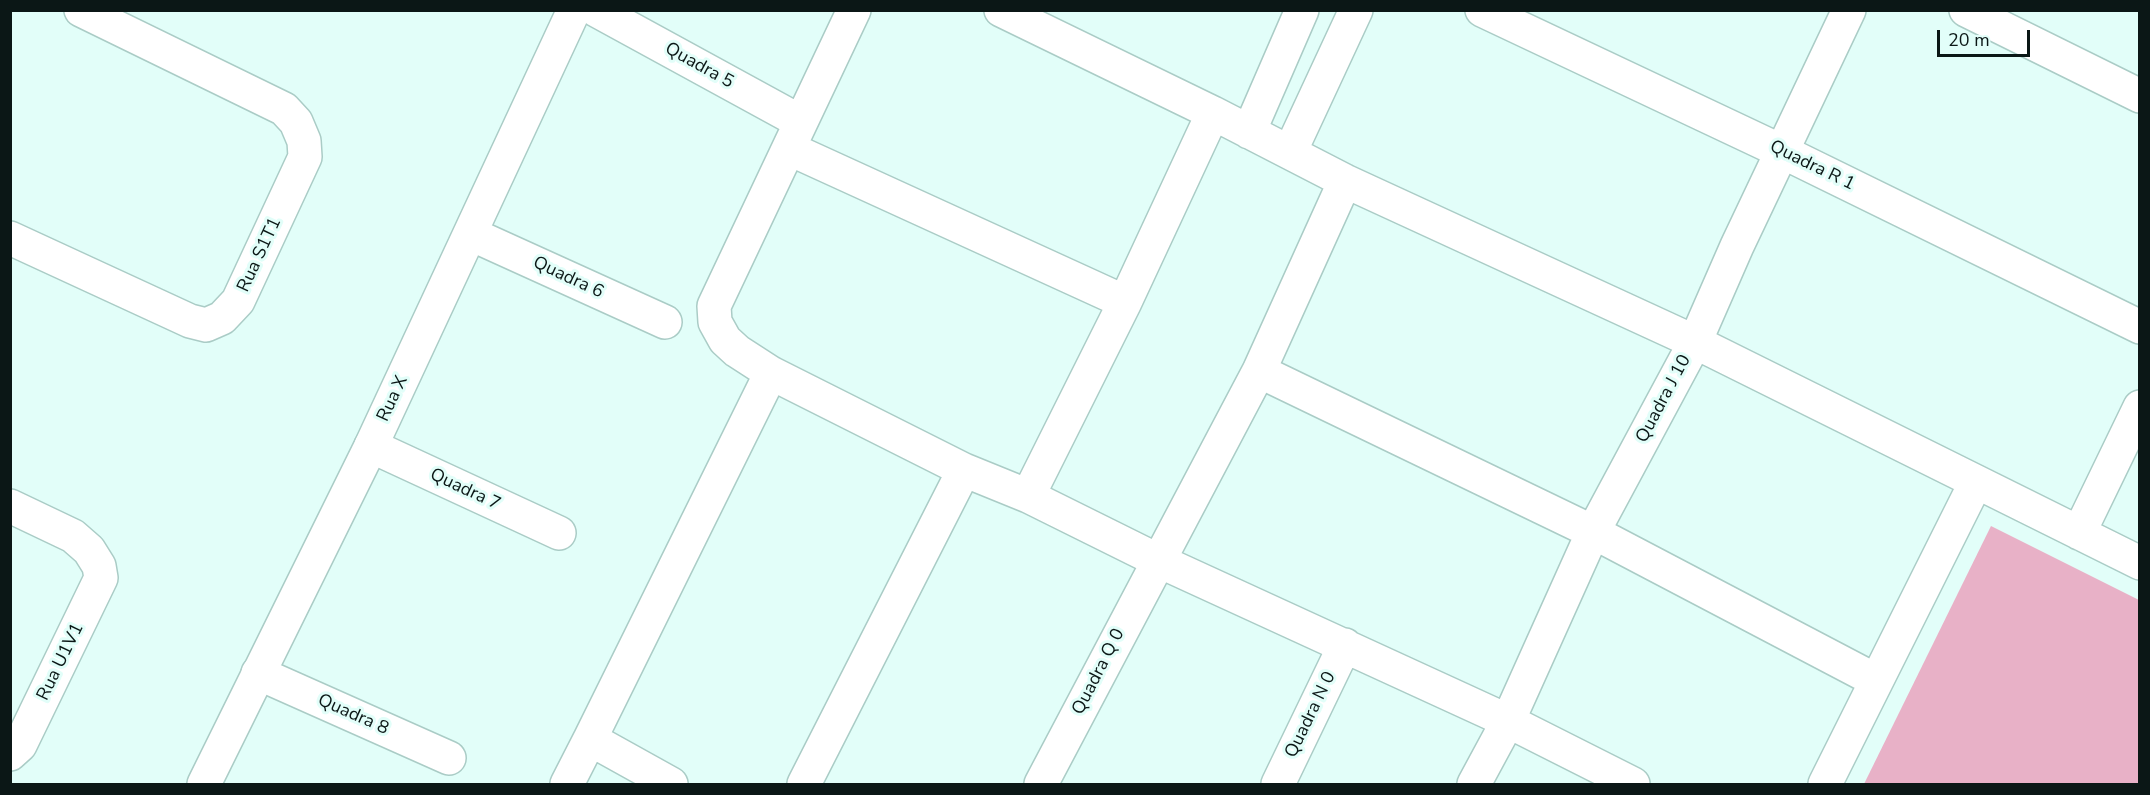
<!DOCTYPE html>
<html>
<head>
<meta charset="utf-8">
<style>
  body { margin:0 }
  #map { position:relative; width:2150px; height:795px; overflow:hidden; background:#e2fef9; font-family:"Nunito Sans",sans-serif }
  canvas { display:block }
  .frame { position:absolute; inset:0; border:12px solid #0b1716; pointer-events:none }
  .scale { position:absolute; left:1937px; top:30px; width:93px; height:27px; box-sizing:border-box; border:3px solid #0b1716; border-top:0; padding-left:8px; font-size:18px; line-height:21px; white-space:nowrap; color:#0b1716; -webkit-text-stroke:4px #e2fef9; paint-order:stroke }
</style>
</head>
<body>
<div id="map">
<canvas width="2150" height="795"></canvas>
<div class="frame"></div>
<div class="scale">20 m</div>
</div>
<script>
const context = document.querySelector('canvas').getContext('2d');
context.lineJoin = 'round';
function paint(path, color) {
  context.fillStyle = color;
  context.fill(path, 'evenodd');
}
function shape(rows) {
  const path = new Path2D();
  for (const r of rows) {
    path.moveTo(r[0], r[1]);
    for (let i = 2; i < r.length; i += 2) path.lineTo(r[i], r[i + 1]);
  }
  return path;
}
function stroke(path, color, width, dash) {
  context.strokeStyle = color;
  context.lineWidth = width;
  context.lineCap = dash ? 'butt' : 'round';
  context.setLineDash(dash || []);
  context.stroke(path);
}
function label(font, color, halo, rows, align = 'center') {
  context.font = font + ' "Nunito Sans",sans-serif';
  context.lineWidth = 6;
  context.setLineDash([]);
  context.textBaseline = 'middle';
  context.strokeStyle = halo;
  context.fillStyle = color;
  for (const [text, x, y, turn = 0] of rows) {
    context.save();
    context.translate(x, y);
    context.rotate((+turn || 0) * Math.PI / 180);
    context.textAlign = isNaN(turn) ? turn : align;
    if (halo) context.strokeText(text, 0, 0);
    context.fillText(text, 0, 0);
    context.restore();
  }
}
paint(shape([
  [1991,526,2139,600,2139,784,1864,784]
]), '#e8b1c7');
const minor = shape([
  [596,10,801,122],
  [854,10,714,306,715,322,725,340,737,351,771,373,964,470,1028,496,1157,560,1508,721,1633,784],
  [1001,10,1213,113,1345,181,1695,342,2140,563],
  [1482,10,1783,152,2140,327],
  [1966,10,2140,96],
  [1249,132,1302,10],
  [790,149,1125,302],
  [1290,152,1356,10],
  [471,234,665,322],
  [10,238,190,321,206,325,222,318,238,301,305,157,304,141,296,122,284,109,81,10],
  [1259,371,1593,532,1875,680],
  [371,446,559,533],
  [1028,496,1125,302,1213,113],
  [10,506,73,536,89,550,99,566,101,578,20,745,10,754],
  [2079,533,2140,407],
  [258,673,449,758],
  [567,784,590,739],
  [671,784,590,739,771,373],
  [804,784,964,470],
  [1041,784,1259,371,1345,181],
  [1278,784,1345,645],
  [1474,784,1508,721,1593,532,1695,342,1737,246,1849,10],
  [1825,784,1976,482]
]);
const tertiary = shape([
  [204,784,371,446,574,10]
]);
stroke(minor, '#aaccc6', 36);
stroke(tertiary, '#aaccc6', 36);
stroke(minor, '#fff', 33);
stroke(tertiary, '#fff', 33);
label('18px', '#0b1716', '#e2fef9', [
  ["Quadra 5",699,66,29],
  ["Quadra R 1",1812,166,26],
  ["Rua S1T1",260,255,-65],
  ["Quadra 6",568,278,25],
  ["Rua X",393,399,-65],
  ["Quadra J 10",1664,399,-62],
  ["Quadra 7",465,490,25],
  ["Rua U1V1",61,662,-64],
  ["Quadra Q 0",1099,672,-63],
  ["Quadra 8",353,715,24],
  ["Quadra N 0",1311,715,-64]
]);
</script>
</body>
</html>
